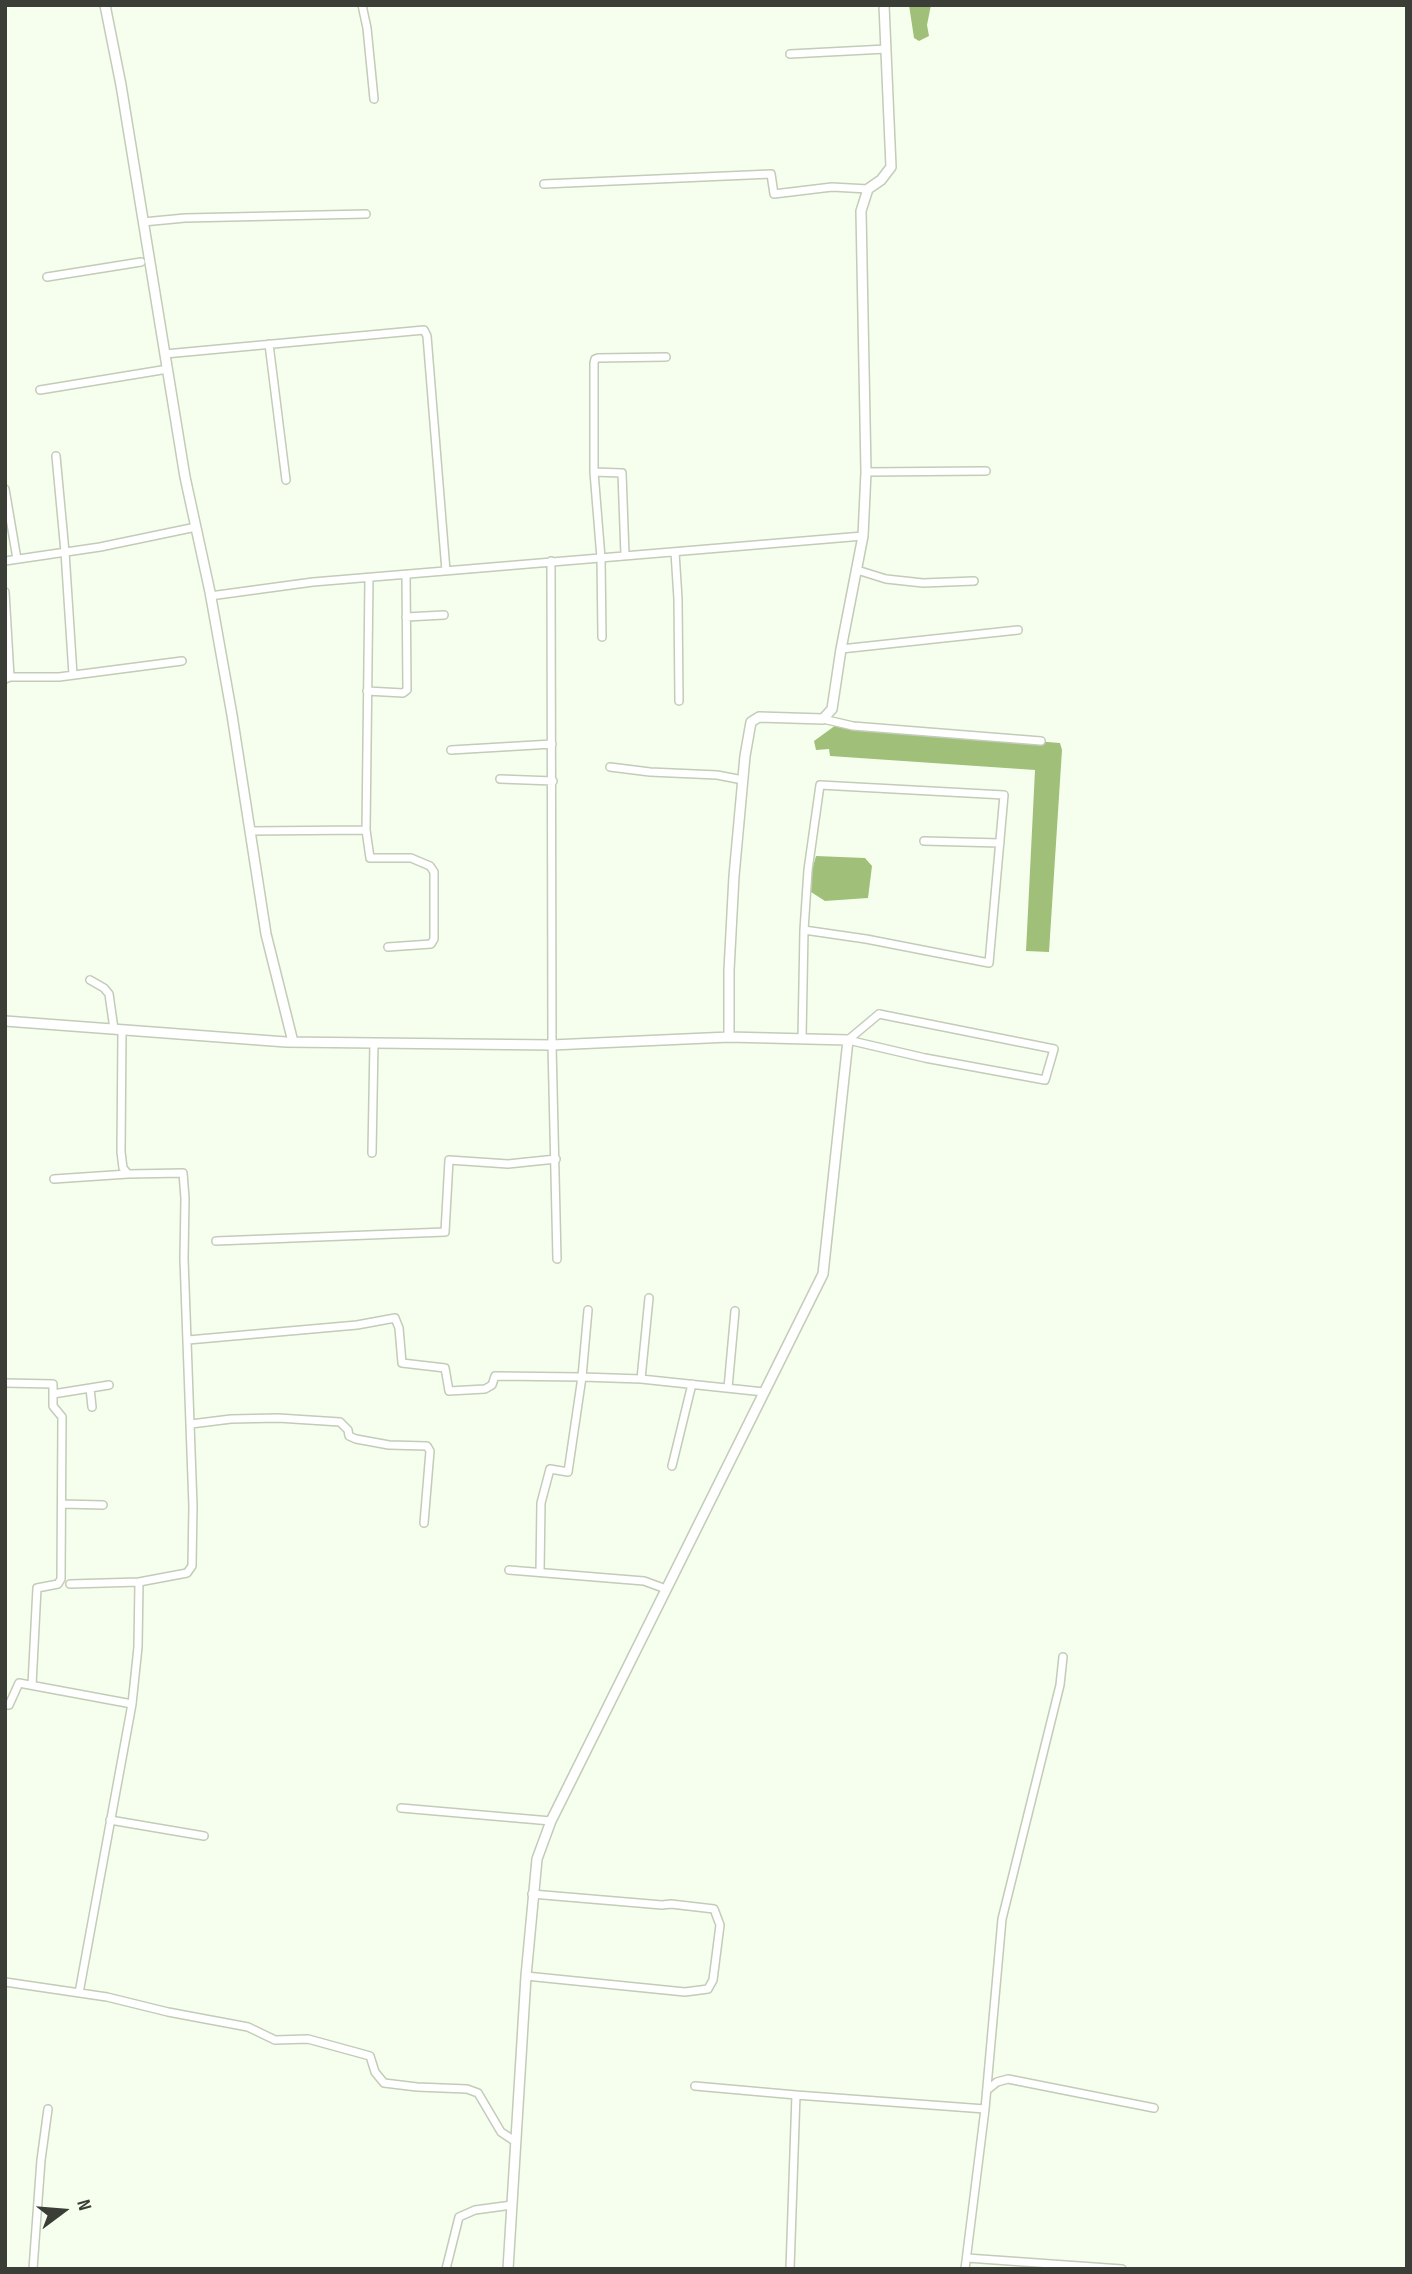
<!DOCTYPE html>
<html>
<head>
<meta charset="utf-8">
<style>
  body { margin:0 }
  #map { position:relative; width:1412px; height:2274px; overflow:hidden; background:#f6ffee; font-family:"Sofia Sans Condensed",sans-serif }
  canvas { display:block }
  .frame { position:absolute; inset:0; border:7px solid #3a3e36; pointer-events:none }
  .north { position:absolute; left:28px; top:2176px; width:70px; height:70px; -webkit-text-stroke:5px #f6ffee; paint-order:stroke; rotate:74deg; font-size:19px; font-weight:700; line-height:28px; text-align:center; color:#3a3e36 }
  .north::after { content:''; display:block; margin:auto; width:24px; height:32px; background:#3a3e36; clip-path:polygon(50% 0,100% 100%,50% 72%,0 100%) }
</style>
</head>
<body>
<div id="map">
<canvas width="1412" height="2274"></canvas>
<div class="frame"></div>
<div class="north">N</div>
</div>
<script>
const context = document.querySelector('canvas').getContext('2d');
context.lineJoin = 'round';
function paint(path, color) {
  context.fillStyle = color;
  context.fill(path, 'evenodd');
}
function shape(rows) {
  const path = new Path2D();
  for (const r of rows) {
    path.moveTo(r[0], r[1]);
    for (let i = 2; i < r.length; i += 2) path.lineTo(r[i], r[i + 1]);
  }
  return path;
}
function stroke(path, color, width, dash) {
  context.strokeStyle = color;
  context.lineWidth = width;
  context.lineCap = dash ? 'butt' : 'round';
  context.setLineDash(dash || []);
  context.stroke(path);
}
paint(shape([
  [909,5,931,5,927,25,929,36,919,41,914,38],
  [836,725,1060,743,1062,750,1049,952,1026,951,1035,770,830,756,829,749,816,750,814,741],
  [816,856,865,858,872,866,868,898,825,901,811,892,811,873]
]), '#a0c07a');
const minor = shape([
  [362,5,367,28,374,99],
  [790,54,886,49],
  [544,184,771,174,774,194,832,187,868,189],
  [143,222,185,218,366,214],
  [47,277,141,262],
  [269,344,286,480],
  [165,354,424,330,427,336,446,571],
  [40,390,168,369],
  [56,456,65,552,73,675],
  [594,472,622,473,625,555],
  [866,472,986,471],
  [5,489,17,559],
  [675,552,678,599,679,701],
  [5,561,100,547,196,527],
  [551,561,552,1045,557,1259],
  [857,570,886,579,923,583,974,581],
  [5,592,10,677],
  [210,596,313,582,863,536],
  [406,617,444,615],
  [602,637,601,558,594,472,594,363,595,359,598,358,666,357],
  [841,649,1018,630],
  [5,679,10,677,59,677,182,661],
  [367,691,403,693,407,690,406,575],
  [823,719,853,726,1041,741],
  [451,750,552,744],
  [610,767,650,772,717,775,743,780],
  [500,779,553,781],
  [366,830,370,858,411,858,430,866,434,872,434,939,431,944,388,947],
  [250,831,366,830,369,578],
  [924,841,1000,843],
  [90,980,104,988,109,994,114,1029],
  [879,1014,1054,1049,1045,1080,925,1058,848,1040,879,1014],
  [802,1038,804,930,808,870,820,785,1004,795,989,963,866,939,804,930],
  [372,1153,374,1043],
  [54,1179,128,1174],
  [216,1241,445,1232,449,1160,508,1164,556,1159],
  [188,1340,357,1325,395,1318,399,1328,402,1363,445,1368,449,1391,485,1389,492,1385,495,1376,582,1377,588,1310],
  [641,1379,649,1298],
  [5,1383,53,1384,53,1406,62,1417,61,1579,58,1584,37,1588,32,1685],
  [90,1388,92,1407],
  [728,1388,735,1311],
  [53,1394,109,1385],
  [191,1424,231,1419,278,1418,340,1422,348,1430,349,1436,356,1439,389,1445,427,1446,430,1451,424,1523],
  [672,1466,692,1384],
  [62,1504,103,1505],
  [509,1570,644,1581,666,1589],
  [540,1572,541,1503,550,1469,568,1472,582,1377,641,1379,764,1392],
  [70,1584,139,1582],
  [5,1705,9,1705,19,1683,132,1704],
  [401,1808,551,1821],
  [110,1820,204,1836],
  [526,1976,685,1992,708,1989,713,1980,720,1925,714,1909,671,1904,662,1905,532,1894],
  [5,1982,107,1997,168,2012,248,2027,275,2040,308,2039,370,2056,375,2072,384,2083,417,2087,467,2089,478,2093,501,2132,516,2142],
  [79,1993,132,1704,138,1647,139,1582,187,1573,192,1566,193,1506,184,1259,185,1198,183,1173,128,1174,123,1168,121,1152,122,1030],
  [695,2086,796,2095],
  [987,2090,997,2082,1008,2079,1154,2108],
  [985,2109,1002,1919,1060,1685,1063,1657],
  [967,2258,1122,2269],
  [33,2269,41,2160,48,2109],
  [446,2269,459,2217,475,2210,512,2205],
  [790,2269,796,2095,985,2109,965,2269]
]);
const tertiary = shape([
  [105,5,121,85,185,477,210,592,232,715,266,934,293,1042],
  [5,1021,286,1042,552,1045,729,1037,848,1040,823,1274,551,1821,537,1859,526,1976,508,2269],
  [729,1037,729,970,734,876,745,756,751,722,759,717,823,719,832,709,841,649,863,536,866,472,861,211,868,189,881,180,891,167,884,5]
]);
stroke(minor, '#c2ccb8', 10);
stroke(tertiary, '#c2ccb8', 12);
stroke(minor, '#fff', 7);
stroke(tertiary, '#fff', 9);
</script>
</body>
</html>
